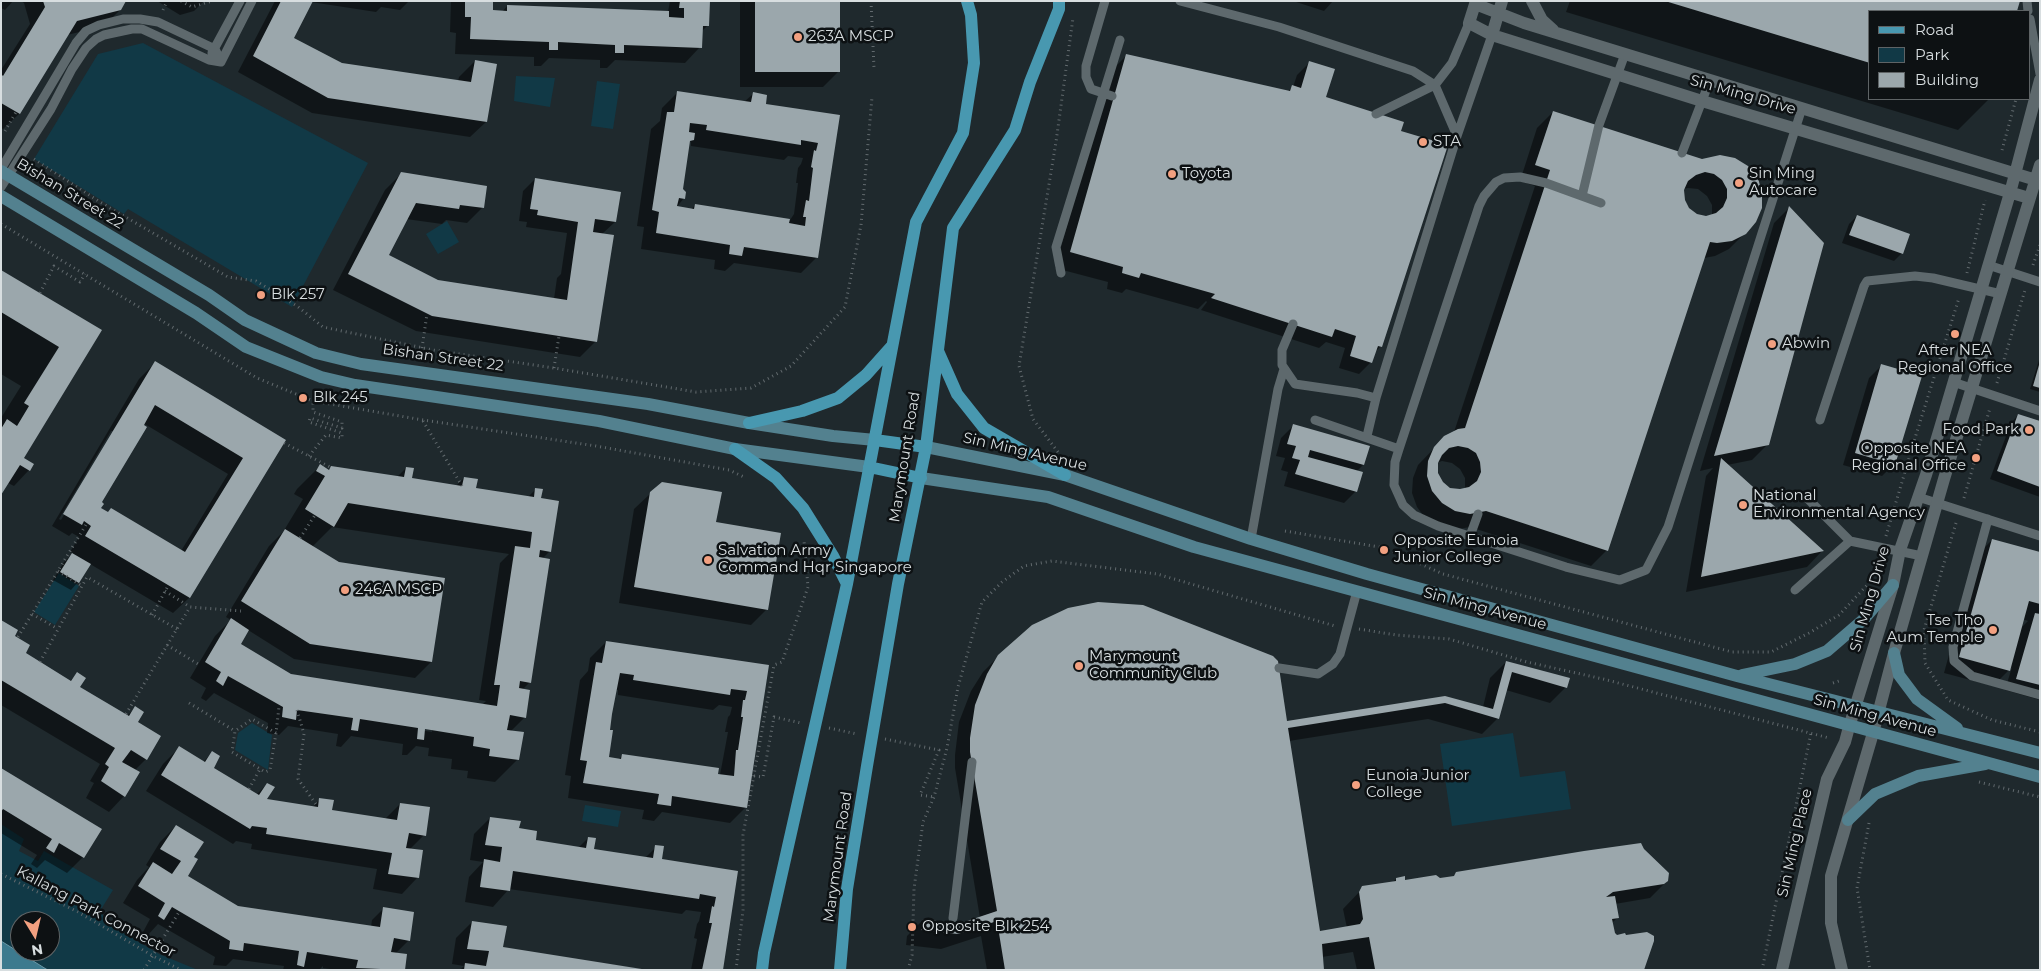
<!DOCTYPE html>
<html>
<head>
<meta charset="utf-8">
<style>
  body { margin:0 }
  #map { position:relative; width:2041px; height:971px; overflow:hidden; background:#1f292d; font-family:Montserrat,sans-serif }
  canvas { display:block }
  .frame { position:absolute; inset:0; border:2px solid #d8dee0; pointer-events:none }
  .legend { position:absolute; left:1868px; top:10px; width:162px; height:90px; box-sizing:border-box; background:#0d1113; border:1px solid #5e6365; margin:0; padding:6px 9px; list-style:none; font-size:15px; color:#d8dee0 }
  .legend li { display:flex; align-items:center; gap:10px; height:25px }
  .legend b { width:25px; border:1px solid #5e6365 }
  .north { position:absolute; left:10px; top:911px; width:50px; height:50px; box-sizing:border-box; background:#0d1113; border:1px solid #5e6365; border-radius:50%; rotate:171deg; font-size:14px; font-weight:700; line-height:20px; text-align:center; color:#d8dee0 }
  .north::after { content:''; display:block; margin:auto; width:18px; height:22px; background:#f2a080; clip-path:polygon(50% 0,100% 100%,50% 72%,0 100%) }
</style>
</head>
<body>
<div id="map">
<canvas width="2041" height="971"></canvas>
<div class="frame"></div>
<ul class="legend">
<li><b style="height:6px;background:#4898b0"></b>Road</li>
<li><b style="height:14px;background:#113946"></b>Park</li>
<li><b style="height:14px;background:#9ba7ac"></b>Building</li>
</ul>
<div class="north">N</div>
</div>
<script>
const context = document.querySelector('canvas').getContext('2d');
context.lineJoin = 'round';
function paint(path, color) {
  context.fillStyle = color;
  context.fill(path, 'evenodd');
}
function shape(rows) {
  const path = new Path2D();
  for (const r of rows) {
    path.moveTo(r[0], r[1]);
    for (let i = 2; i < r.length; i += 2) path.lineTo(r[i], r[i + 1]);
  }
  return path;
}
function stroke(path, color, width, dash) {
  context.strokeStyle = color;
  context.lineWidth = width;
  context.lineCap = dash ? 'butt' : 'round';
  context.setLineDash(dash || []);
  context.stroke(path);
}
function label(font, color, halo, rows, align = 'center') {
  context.font = font + ' Montserrat,sans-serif';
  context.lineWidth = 5;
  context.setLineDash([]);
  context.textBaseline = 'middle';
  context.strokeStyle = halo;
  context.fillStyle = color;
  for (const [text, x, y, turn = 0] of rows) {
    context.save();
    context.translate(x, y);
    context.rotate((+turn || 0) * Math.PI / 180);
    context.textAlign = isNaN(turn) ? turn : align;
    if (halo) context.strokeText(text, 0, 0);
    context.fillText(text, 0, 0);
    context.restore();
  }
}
paint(shape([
  [143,43,368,163,292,307,128,209,124,214,34,159,98,54],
  [516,76,555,78,550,107,514,101],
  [597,81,620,84,613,129,591,126],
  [447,221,459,242,438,254,426,234],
  [59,573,79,586,55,625,34,612],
  [252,723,272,735,268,770,235,750,238,733],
  [1513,733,1520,777,1565,771,1571,809,1452,826,1440,744],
  [585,805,621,811,618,827,582,821],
  [1,824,24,839,19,851,38,861,44,851,113,890,100,911,109,924,159,954,198,970,1,970],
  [20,921,50,921,50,951,20,951]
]), '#113946');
const water = shape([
  [1,941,46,969,48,970,1,970,1,941]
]);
paint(water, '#3d7a8e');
stroke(water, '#6c98a7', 1);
paint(shape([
  [1,1,13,1,5,10,1,8],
  [21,1,125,1,120,10,104,26,67,35,19,114,3,129,1,128,1,70,30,24,24,3],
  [157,1,204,1,194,11,180,15],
  [275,1,409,1,400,10,381,7,376,12,311,2,292,38,342,64,458,81,459,77,475,61,486,122,470,137,312,113,238,72],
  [451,1,492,1,491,11,502,12,507,6,668,12,670,1,709,1,708,25,701,32,700,47,685,63,615,60,607,68,600,68,600,60,549,58,541,66,534,66,534,57,455,54,456,33,450,32],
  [740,1,839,1,839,71,823,87,740,87],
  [1293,1,1333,1,1324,11],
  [1570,1,2019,1,2016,11,1870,11,1870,99,1989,99,1958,130,1566,12],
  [1127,55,1287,92,1293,87,1297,75,1309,63,1325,98,1399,131,1446,146,1380,347,1374,353,1371,362,1359,374,1339,368,1345,348,1326,342,1319,348,1201,310,1207,302,1206,301,1198,309,1126,289,1122,293,1107,289,1108,282,1055,268,1111,71],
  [678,92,744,102,753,94,764,105,839,116,817,257,801,273,734,263,725,271,714,269,715,260,641,249,644,227,637,226,651,129,660,121,662,108],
  [691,141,691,146,784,160,788,156,803,158,801,164,798,168,796,183,798,183,794,214,790,220,695,205,691,210,676,208,684,198,681,190,688,144],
  [1553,112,1702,160,1720,156,1745,233,1729,249,1715,256,1704,258,1607,550,1591,566,1470,527,1453,530,1426,519,1417,507,1412,493,1413,478,1418,465,1445,437,1454,432,1535,186,1520,181,1537,128],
  [1688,188,1698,189,1707,196,1712,205,1712,216,1706,217,1696,215,1688,209,1683,200,1683,189],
  [1442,461,1452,463,1460,469,1465,478,1465,489,1450,489,1442,482,1437,474,1436,463],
  [401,174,483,207,467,223,446,220,442,224,406,219,387,256,438,281,554,299,557,278,561,274,567,233,526,227,527,222,519,221,523,191,535,179,615,222,602,234,596,341,580,357,416,331,333,290,385,190],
  [1789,208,1768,444,1752,460,1727,465,1822,551,1807,567,1686,592,1706,476,1713,468,1700,471,1774,223],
  [1857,216,1902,253,1894,261,1842,243,1849,224],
  [1,272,100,331,22,458,29,470,14,486,8,483,1,493,1,418,21,386,1,374],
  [2040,357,2040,392,2030,389],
  [155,363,284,440,189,598,173,613,90,564,78,582,71,590,53,580,64,562,73,553,70,552,79,537,72,533,69,536,52,526,139,379],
  [143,423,228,474,181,551,97,513,100,503],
  [111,431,114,431,61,520,59,519],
  [1881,366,1894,464,1882,476,1843,465,1869,378],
  [2018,415,2040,423,2040,497,1990,479,2011,423],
  [1293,426,1363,465,1356,472,1356,491,1344,503,1284,486,1288,472,1281,470,1285,458,1276,456,1281,438],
  [320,466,328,471,331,467,397,477,406,468,411,480,456,486,464,478,475,489,528,497,536,489,540,499,550,551,542,559,530,682,522,690,525,717,511,731,518,759,495,782,467,778,468,771,451,769,452,759,428,756,429,748,416,746,407,755,402,755,403,744,351,736,341,747,336,746,338,734,288,726,279,735,267,733,268,723,214,693,206,701,201,698,206,688,190,678,215,636,231,620,226,617,269,546,283,532,303,499,294,494,297,489],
  [332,527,509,554,500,563,479,700,486,701,482,705,291,676,239,645,248,630,294,659,415,678,431,662,312,547],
  [419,727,432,729,432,732,419,730],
  [651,493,767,609,751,625,619,603,634,509],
  [1992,540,2040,553,2040,700,2005,690,2012,667,1993,686,1944,673,1976,556],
  [2023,619,2028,621,2020,629],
  [1,622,24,654,69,682,77,674,78,687,127,716,135,708,136,722,146,759,134,771,124,796,109,812,86,798,94,783,90,781,100,764,1,705],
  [606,642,767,666,746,807,730,823,662,812,654,821,642,819,644,810,568,798,571,776,565,775,580,680,588,671,590,658],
  [616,690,618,690,618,695,713,710,719,705,732,707,730,715,728,717,725,732,728,732,720,775,623,755,618,760,607,758,611,714],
  [999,656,1286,722,1445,697,1483,707,1490,678,1506,662,1566,687,1550,703,1506,690,1498,718,1482,734,1428,719,1289,741,1319,932,1347,928,1343,909,1363,888,1392,883,1396,879,1404,882,1439,880,1643,850,1666,882,1650,898,1615,904,1618,917,1612,923,1614,934,1643,970,1357,970,1353,952,1322,957,1323,970,987,970,981,936,941,949,906,945,907,936,923,920,958,925,980,918,955,768,955,755,959,722,971,691,983,672],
  [179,748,203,762,212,753,212,768,256,795,267,784,265,800,312,808,320,799,330,811,385,819,400,804,424,835,410,849,417,878,402,894,373,889,377,869,251,849,252,844,236,841,233,844,146,791,163,764],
  [1,770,83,857,67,873,45,860,37,868,31,864,37,855,1,833],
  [490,818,518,829,534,841,578,848,588,838,593,850,645,858,656,847,660,860,736,872,722,970,691,970,697,939,694,938,697,924,699,921,701,912,686,910,682,914,509,889,493,907,465,902,469,877,483,862,470,860,474,834],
  [176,826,193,858,186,876,238,907,371,927,372,920,384,908,409,940,395,954,404,970,337,970,323,968,323,966,319,970,283,970,284,966,233,959,226,966,213,965,215,957,158,924,148,935,143,932,150,919,123,903,137,880,149,867,146,865,160,842],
  [472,922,502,948,647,970,460,970,464,966,452,964,456,938]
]), '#0007');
paint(shape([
  [43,1,126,1,121,10,77,21,20,114,1,103,1,74,3,76,45,7],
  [281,1,313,1,294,38,342,63,471,82,475,60,497,64,487,122,328,98,253,56],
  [465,1,493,1,493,10,507,11,507,5,669,11,669,17,684,18,684,8,679,8,680,1,710,1,709,26,703,26,702,48,624,45,624,53,615,53,615,45,558,42,558,50,549,50,549,42,470,39,471,17,465,17],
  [755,1,840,1,840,72,755,72],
  [1665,1,2020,1,2017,11,1870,11,1870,63],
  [1126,54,1290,91,1292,85,1301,88,1309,61,1335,69,1326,97,1404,122,1401,131,1448,145,1382,347,1378,346,1372,363,1350,356,1356,336,1335,329,1332,337,1211,298,1215,294,1141,273,1139,278,1122,273,1123,267,1070,252],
  [677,91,751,102,753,92,767,95,766,104,840,115,818,258,744,247,742,256,729,254,730,245,656,233,659,212,652,210,667,112,674,112],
  [690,123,707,125,706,130,801,145,801,140,818,143,816,151,814,150,811,167,813,168,809,201,806,200,803,217,806,217,805,226,789,223,790,219,695,204,694,209,677,206,679,198,685,199,686,192,683,189,690,141,694,140,695,133,689,132],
  [1553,111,1702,159,1720,155,1735,158,1748,166,1758,178,1762,193,1762,208,1756,222,1746,234,1732,241,1717,243,1710,242,1608,551,1486,511,1470,514,1455,511,1442,503,1432,491,1427,476,1428,461,1434,447,1444,436,1458,429,1465,428,1550,170,1535,165],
  [1705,172,1714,174,1722,180,1727,189,1727,198,1723,207,1716,213,1706,216,1697,214,1689,208,1685,200,1684,190,1688,181,1696,175],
  [1458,446,1468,448,1476,453,1480,462,1481,472,1477,481,1469,487,1460,489,1450,488,1443,482,1438,473,1438,463,1442,455,1449,448],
  [401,172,487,186,484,208,460,205,459,209,416,203,389,255,438,280,567,300,578,222,537,215,538,210,530,209,535,178,621,192,616,222,595,219,593,232,614,235,597,342,432,316,348,274],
  [1789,206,1824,243,1769,445,1714,456],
  [1857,215,1910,234,1903,254,1849,235],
  [1,270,102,330,24,458,34,464,30,471,20,465,1,495,1,429,7,419,17,426,29,406,24,403,59,347,1,312],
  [155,361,286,440,190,598,85,536,91,526,84,521,82,525,63,514],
  [155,405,243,458,185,552,111,508,108,512,101,508,104,504,102,502,147,427,144,425],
  [1881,364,1922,376,1895,465,1855,453],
  [2039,365,2040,365,2040,388,2033,386],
  [2018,414,2040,421,2040,487,1997,471],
  [1293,424,1370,446,1364,465,1310,450,1308,457,1363,472,1357,492,1295,474,1300,460,1292,458,1296,446,1287,444],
  [1721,458,1824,551,1701,577],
  [320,464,329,470,331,466,404,477,406,467,414,468,412,478,462,486,464,477,478,479,476,488,534,497,535,488,543,489,541,498,559,501,551,552,540,550,539,557,550,559,531,683,520,681,519,688,530,690,526,718,510,715,507,730,524,732,519,760,489,756,490,749,473,746,474,737,425,729,424,740,417,739,418,728,360,719,358,731,351,730,353,718,297,710,296,720,282,717,283,707,228,676,223,686,216,681,221,672,205,662,231,618,249,630,241,644,291,674,497,706,500,685,494,685,515,546,530,548,532,532,348,503,334,527,305,509,325,476,316,471],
  [662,482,722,492,716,522,781,533,768,610,634,587,650,492],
  [285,529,339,562,445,578,432,662,310,644,241,601],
  [1992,539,2040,552,2040,604,2029,601,2010,671,1959,657],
  [72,553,91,564,79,583,60,572],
  [1098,602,1143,605,1273,656,1278,661,1287,721,1445,696,1493,709,1506,661,1570,678,1567,688,1512,672,1499,719,1445,703,1288,728,1320,931,1360,924,1363,919,1359,892,1362,886,1396,881,1396,878,1405,876,1405,880,1436,875,1440,878,1454,876,1456,872,1584,851,1641,843,1644,849,1669,873,1668,881,1664,884,1613,892,1606,897,1615,896,1619,918,1612,919,1615,933,1617,935,1625,933,1626,935,1647,932,1654,936,1654,941,1644,970,1374,970,1375,969,1369,937,1322,944,1324,970,1005,970,997,921,958,934,921,930,923,919,958,924,997,911,970,752,970,738,975,705,987,674,998,655,1032,625,1068,608],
  [2035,613,2040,614,2040,685,2016,679],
  [1,620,18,630,15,636,30,645,26,653,71,681,77,672,86,678,80,687,129,716,135,706,144,712,138,722,161,736,147,760,131,750,122,762,140,772,125,797,101,781,109,767,105,764,115,748,1,680],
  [606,641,769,665,747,808,672,796,671,806,657,804,659,794,583,783,587,761,580,760,596,662,602,663],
  [620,673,634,675,633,680,730,695,731,689,747,691,745,700,743,700,741,717,743,717,738,750,736,750,734,776,718,774,719,768,622,754,621,759,609,757,613,730,610,730,612,714],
  [179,746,205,762,212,751,220,756,214,768,259,795,267,783,275,787,267,799,318,807,319,798,334,800,332,810,397,820,400,803,430,807,426,836,409,833,406,848,423,850,419,878,388,874,392,853,266,834,267,828,252,826,250,829,161,775],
  [1,768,102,829,84,858,59,843,54,853,46,848,52,839,3,809,1,812],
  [490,817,521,821,519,828,537,831,536,840,586,848,588,837,596,838,594,849,653,858,655,845,664,846,662,859,738,871,723,970,702,970,712,923,709,923,712,906,714,907,716,897,700,894,699,899,513,871,510,891,480,887,484,859,500,862,502,847,485,845],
  [176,825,204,842,194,857,198,859,188,876,238,906,380,927,383,907,414,912,410,941,394,938,391,952,407,954,405,970,356,968,358,960,307,952,304,967,297,965,299,951,244,943,243,951,229,949,230,941,172,907,164,920,158,916,165,903,138,886,153,862,172,874,181,861,160,849],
  [472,921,507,926,503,947,648,970,464,970,465,963,486,966,489,951,467,949]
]), '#9ba7ac');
stroke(shape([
  [181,1,192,7,212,1],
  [871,1,874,68],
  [163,10,167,1],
  [5,131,16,112],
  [2002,150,2016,99],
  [34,159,100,202,228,277,256,281,297,306,323,327,433,350,554,368,696,392,751,388,791,366,845,307,861,225,872,97],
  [1,224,257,378,313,401,423,420,596,446,729,470,746,478],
  [2033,265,2040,245],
  [1967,273,1985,200],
  [40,293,54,266,80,282,85,274],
  [422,348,427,314],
  [554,368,559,336],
  [1997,383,2025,290],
  [423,421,462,486],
  [284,443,330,467],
  [1058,452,1033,419,1019,366,1056,142,1073,18],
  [309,456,326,435,342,438,342,433,309,422,310,418,342,428,342,422,313,412,313,401],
  [1964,498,1990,408],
  [1956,523,1924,630,1925,663,1948,700,1992,720,2040,732],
  [1285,531,1385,548,1443,574,1732,652,1771,652,1809,633,1839,615,1869,583,1878,561],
  [1886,536,1915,438,1959,298],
  [300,538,315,515],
  [58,571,82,586],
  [165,591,190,607,241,611],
  [32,614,58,629],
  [152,615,168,586],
  [1359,629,1396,635,1449,639,1527,662,1603,679,1829,738],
  [18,637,87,523],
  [167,645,198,664],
  [40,662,87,577,177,629],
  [1833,683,1839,681],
  [189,703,235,731],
  [297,710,304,734,298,779,318,807],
  [126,714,190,607],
  [829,728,857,734],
  [276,733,252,719,235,731,232,752,265,772,270,770,276,733,279,707],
  [885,739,939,750,920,795,934,797],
  [754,776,763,777,774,717,801,723],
  [1979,782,2040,797],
  [249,789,260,769],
  [1869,823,1857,888,1870,970],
  [1,874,78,912,153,956,181,970],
  [144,970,179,912],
  [736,970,743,910,743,835,774,665,782,662,808,587,804,541],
  [908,970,912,955,914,889,923,822,934,797,947,748,958,687,982,602,1002,582,1024,566,1052,561,1157,574,1335,626],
  [1762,970,1811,733]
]), '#626a6e', 3, [1, 4]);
stroke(shape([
  [1105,1,1086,66,1086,77,1091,89,1112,96],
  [1180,1,1279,27,1413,71,1435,85,1457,136],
  [2027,1,2028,11],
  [2030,19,2040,74],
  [212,53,240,1],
  [221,62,252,1],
  [1376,114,1435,85,1452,63,1469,23],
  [1682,153,1710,80],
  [1,169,76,43,86,31,99,25,123,19,140,19,158,22,215,49,221,62],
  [1,187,51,109,72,69,86,48,96,39,104,35,132,29,142,29,209,60,221,62],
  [1582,196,1599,125,1625,54],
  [1601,203,1546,183,1520,177,1504,178,1496,182,1484,196,1479,206,1399,449,1395,462,1394,485,1403,505,1414,515,1438,526,1566,567,1620,580,1646,570,1668,527,1802,108],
  [1988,265,2040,282],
  [1061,273,1056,247,1120,40],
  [1293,324,1282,350,1282,365,1295,384,1357,393,1376,398],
  [1953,382,2040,411],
  [1315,420,1399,449],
  [1820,420,1864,286,1867,281,1915,276,1933,278,2001,294],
  [1367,436,1376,398,1457,136,1492,35],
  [1918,497,2040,536],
  [1807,498,1850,541,1922,556],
  [1988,519,1953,647,1954,661,1972,676,2040,695],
  [1470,536,1478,514],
  [1251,539,1278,389,1284,369],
  [1795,590,1850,541],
  [1279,668,1318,674,1333,664,1340,654,1357,591],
  [953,918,972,762]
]), '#5e696d', 9);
stroke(shape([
  [1782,970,1827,779,1845,742,1849,727],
  [1842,970,1831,923,1831,876,1873,733]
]), '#5e696d', 12);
stroke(shape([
  [1476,1,1469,23,1492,35,1702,101,2029,198],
  [1532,1,1542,20,1553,30],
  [1475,4,1524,23,2036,180],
  [1492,35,1502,1],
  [1849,727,1893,585,1900,550,1926,475,2010,193,2040,80],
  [1873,733,1894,653,1944,479,2040,165]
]), '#5e696d', 12);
stroke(shape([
  [1,171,209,295,245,320,316,353,361,364,648,404,749,423,833,436,875,440],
  [1,196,196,313,246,347,321,377,355,385,599,421,735,449,869,467],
  [926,447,1065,475,1251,539,1367,574,1737,676,2040,753],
  [921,478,1048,497,1194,547,2040,777],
  [1894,653,1899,675,1917,699,1957,728],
  [1742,675,1795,664,1827,651,1863,620,1893,585],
  [1848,820,1875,794,1918,776,1985,764]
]), '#53818f', 12);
stroke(shape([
  [938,351,957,394,984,428,1065,475],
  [749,423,802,411,838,398,866,375,891,347],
  [875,440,926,447],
  [735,449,776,478,803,508,833,556,847,584],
  [869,467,921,478],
  [762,970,764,953,847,584,916,222,963,133,974,63,971,15,967,1],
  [840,970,847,889,867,766,898,584,926,447,953,228,1015,130,1030,82,1059,9,1059,1]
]), '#4898b0', 12);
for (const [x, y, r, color] of [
  [798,37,5,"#f2a080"],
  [1423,142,5,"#f2a080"],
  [1172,174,5,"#f2a080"],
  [1739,183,5,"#f2a080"],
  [261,295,5,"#f2a080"],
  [1955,334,5,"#f2a080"],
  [1772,344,5,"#f2a080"],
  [303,398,5,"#f2a080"],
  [2029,430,5,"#f2a080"],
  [1976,458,5,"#f2a080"],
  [1743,505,5,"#f2a080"],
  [1384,550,5,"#f2a080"],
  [708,560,5,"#f2a080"],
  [345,590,5,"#f2a080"],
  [1993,630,5,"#f2a080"],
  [1079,666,5,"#f2a080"],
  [1356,785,5,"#f2a080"],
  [912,927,5,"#f2a080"]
]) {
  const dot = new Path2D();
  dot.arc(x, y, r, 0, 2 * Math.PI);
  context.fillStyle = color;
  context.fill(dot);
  stroke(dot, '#0d1113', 2);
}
label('15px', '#d8dee0', '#0d1113', [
  ["263A MSCP",808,37],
  ["STA",1433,142],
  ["Toyota",1182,174],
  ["Sin Ming",1749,174],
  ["Autocare",1749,191],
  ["Blk 257",271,295],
  ["Abwin",1782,344],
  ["After NEA",1955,351,"center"],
  ["Regional Office",1955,368,"center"],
  ["Blk 245",313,398],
  ["Food Park",2019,430,"right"],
  ["Opposite NEA",1966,449,"right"],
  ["Regional Office",1966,466,"right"],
  ["National",1753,496],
  ["Environmental Agency",1753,513],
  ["Opposite Eunoia",1394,541],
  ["Junior College",1394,558],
  ["Salvation Army",718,551],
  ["Command Hqr Singapore",718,568],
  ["246A MSCP",355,590],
  ["Tse Tho",1983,621,"right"],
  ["Aum Temple",1983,638,"right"],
  ["Marymount",1089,657],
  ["Community Club",1089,674],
  ["Eunoia Junior",1366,776],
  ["College",1366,793],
  ["Opposite Blk 254",922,927]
], 'left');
label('15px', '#d8dee0', '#0d1113', [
  ["Sin Ming Drive",1743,95,16],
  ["Bishan Street 22",70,194,31],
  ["Bishan Street 22",443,358,8],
  ["Sin Ming Avenue",1025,452,13],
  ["Marymount Road",905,457,-81],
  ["Sin Ming Drive",1870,599,-74],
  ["Sin Ming Avenue",1485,609,15],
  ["Sin Ming Avenue",1875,716,15],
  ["Sin Ming Place",1795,843,-77],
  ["Marymount Road",838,857,-82],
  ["Kallang Park Connector",96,912,28]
]);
</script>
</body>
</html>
